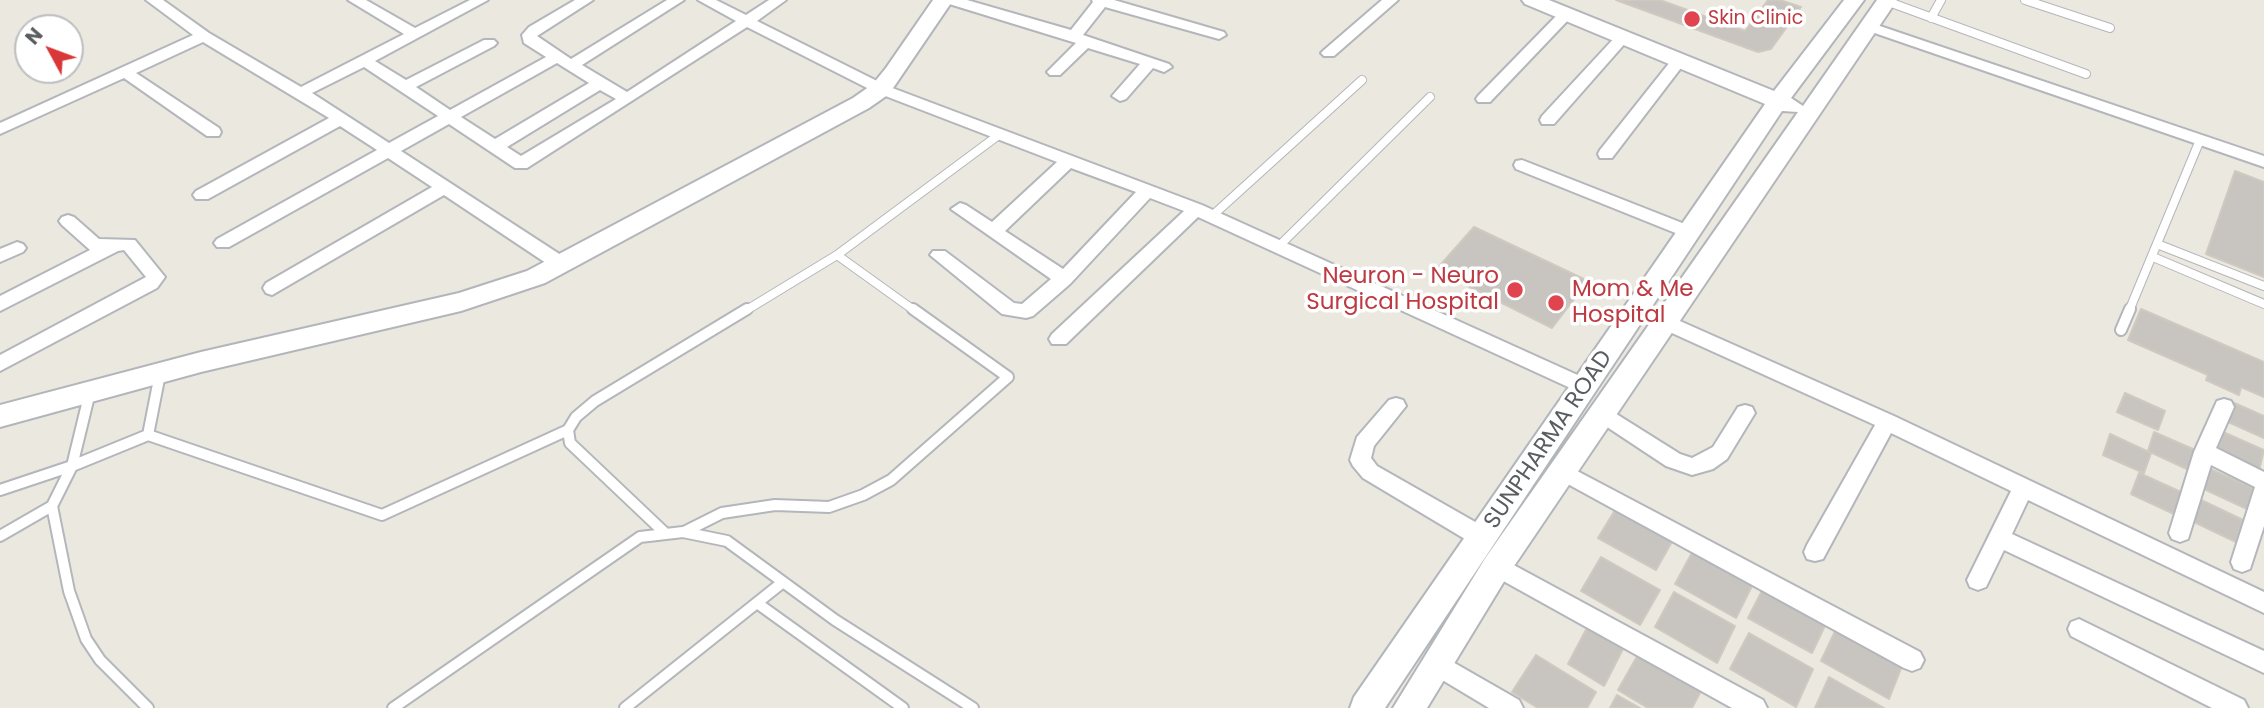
<!DOCTYPE html>
<html>
<head>
<meta charset="utf-8">
<style>
  body { margin:0 }
  #map { position:relative; width:2264px; height:708px; overflow:hidden; background:#ebe8e0; font-family:Poppins,sans-serif }
  canvas { display:block }
  .north { position:absolute; left:14px; top:14px; width:70px; height:70px; box-sizing:border-box; background:#fff; border:2px solid #bdbebf; border-radius:50%; rotate:311deg; font-size:19px; font-weight:700; line-height:28px; text-align:center; color:#595d60 }
  .north::after { content:''; display:block; margin:auto; width:24px; height:32px; background:#d93839; clip-path:polygon(50% 0,100% 100%,50% 72%,0 100%) }
</style>
</head>
<body>
<div id="map">
<canvas width="2264" height="708"></canvas>
<div class="north">N</div>
</div>
<script>
const context = document.querySelector('canvas').getContext('2d');
context.lineJoin = 'round';
function paint(path, color) {
  context.fillStyle = color;
  context.fill(path, 'evenodd');
}
function shape(rows) {
  const path = new Path2D();
  for (const r of rows) {
    path.moveTo(r[0], r[1]);
    for (let i = 2; i < r.length; i += 2) path.lineTo(r[i], r[i + 1]);
  }
  return path;
}
function stroke(path, color, width, dash) {
  context.strokeStyle = color;
  context.lineWidth = width;
  context.lineCap = dash ? 'butt' : 'round';
  context.setLineDash(dash || []);
  context.stroke(path);
}
function label(font, color, halo, rows, align = 'center') {
  context.font = font + ' Poppins,sans-serif';
  context.lineWidth = 7;
  context.setLineDash([]);
  context.textBaseline = 'middle';
  context.strokeStyle = halo;
  context.fillStyle = color;
  for (const [text, x, y, turn = 0] of rows) {
    context.save();
    context.translate(x, y);
    context.rotate((+turn || 0) * Math.PI / 180);
    context.textAlign = isNaN(turn) ? turn : align;
    if (halo) context.strokeText(text, 0, 0);
    context.fillText(text, 0, 0);
    context.restore();
  }
}
const building = shape([
  [1616,0,1660,0,1745,31,1768,0,1780,0,1801,7,1771,49,1758,52,1616,0],
  [2235,171,2264,182,2264,277,2206,254,2235,171],
  [1474,227,1588,281,1552,328,1436,270,1474,227],
  [2141,309,2264,362,2264,397,2241,387,2239,395,2206,380,2208,375,2128,340,2141,309],
  [2125,393,2165,411,2158,430,2117,412,2125,393],
  [2232,402,2264,416,2264,438,2226,421,2232,402],
  [2154,432,2195,450,2189,470,2148,451,2154,432],
  [2223,432,2264,450,2259,471,2217,452,2223,432],
  [2110,434,2151,453,2144,473,2103,455,2110,434],
  [2210,469,2253,488,2247,509,2204,489,2210,469],
  [2139,473,2181,492,2174,514,2131,494,2139,473],
  [2199,499,2243,520,2236,542,2192,521,2199,499],
  [1617,507,1674,538,1656,570,1598,538,1617,507],
  [1693,551,1753,584,1736,618,1675,584,1693,551],
  [1601,557,1660,590,1640,625,1581,591,1601,557],
  [1766,583,1829,617,1812,653,1748,618,1766,583],
  [1674,592,1735,626,1717,663,1655,627,1674,592],
  [1838,625,1904,661,1889,699,1821,661,1838,625],
  [1588,626,1625,645,1604,686,1568,664,1588,626],
  [1749,633,1813,669,1796,707,1730,669,1749,633],
  [1639,653,1702,689,1692,708,1648,708,1618,690,1639,653],
  [1536,655,1596,692,1587,708,1538,708,1512,692,1536,655],
  [1829,677,1884,708,1815,708,1829,677],
  [1617,695,1640,708,1610,708,1617,695]
]);
paint(building, '#c8c5c0');
stroke(building, '#cfc9bf', 2);
const laneFar1 = shape([
  [2025,0,2110,28],
  [1886,1,2086,74],
  [1931,18,1941,0],
  [1212,216,1362,80],
  [2157,244,2264,286],
  [1279,246,1430,97],
  [837,255,915,311],
  [2153,257,2264,304],
  [745,311,837,255,1000,134],
  [2129,311,2200,140]
]);
const lane = shape([
  [2121,330,2130,309],
  [90,392,72,466,52,506,69,591,86,639,100,660,148,708],
  [148,435,160,374],
  [0,490,72,466,148,435,382,515,568,430],
  [684,532,722,513,775,505,829,507,863,495,891,480,1008,377,913,309],
  [666,534,570,443,568,430,576,417,595,401,747,309],
  [0,536,52,506],
  [757,603,903,708],
  [393,708,640,537,683,532,727,541,835,620,973,708],
  [625,708,783,582]
]);
const street = shape([
  [146,0,163,0,209,33,301,87,404,34,348,0,366,0,415,28,470,0,488,0,375,61,406,80,484,40,494,40,497,43,494,46,416,87,450,110,546,57,524,43,522,35,529,27,575,0,593,0,537,36,571,59,667,0,684,0,582,65,627,92,736,21,698,0,716,0,746,15,769,0,786,0,757,21,887,86,1202,205,1593,382,1596,387,1593,392,1586,395,1579,392,1198,217,1066,344,1052,344,1049,339,1052,334,1184,211,1150,198,1070,284,1033,316,1026,318,1002,314,930,255,933,251,945,251,1014,303,1022,304,1051,279,951,209,960,203,966,205,992,222,1057,162,875,92,747,27,527,168,515,168,449,124,401,151,567,259,570,264,567,269,555,269,444,195,272,295,266,293,263,288,266,283,432,187,388,158,229,247,217,247,214,243,217,239,377,150,340,126,208,199,196,199,193,195,196,191,329,118,203,42,136,73,219,128,221,132,219,136,207,136,124,78,0,134,0,123,193,35,146,0],
  [557,63,589,83,495,139,461,117,557,63],
  [364,67,438,116,389,143,312,93,364,67],
  [600,90,616,99,521,156,507,147,600,90],
  [1071,168,1136,192,1063,269,1005,231,1071,168],
  [944,0,967,0,1071,30,1093,2,1092,0,1114,0,1224,32,1226,35,1219,39,1105,7,1083,35,1169,64,1172,67,1164,72,1153,68,1126,99,1120,101,1112,96,1140,64,1088,48,1060,75,1050,75,1047,72,1076,43,946,3,944,0],
  [1382,0,1398,0,1334,56,1324,56,1321,53,1324,50,1382,0],
  [1566,10,1573,14,1571,17,1490,102,1478,102,1476,99,1478,96,1561,11,1566,10],
  [1868,22,2264,156,2264,167,1863,29,1861,26,1863,23,1868,22],
  [1623,32,1628,34,1631,37,1628,40,1554,124,1542,124,1540,120,1542,116,1618,34,1623,32],
  [1679,55,1687,60,1612,158,1600,158,1598,154,1600,150,1674,57,1679,55],
  [1522,160,1695,228,1698,232,1695,236,1683,236,1516,169,1514,165,1516,161,1522,160],
  [68,215,74,217,99,239,135,240,165,277,157,288,0,371,0,355,146,277,124,250,118,251,0,311,0,296,90,250,62,225,59,221,62,217,68,215],
  [17,242,23,244,26,248,23,252,0,262,0,249,17,242],
  [1637,302,1894,416,2264,592,2264,613,2028,500,2012,534,2264,651,2264,673,2004,550,1986,587,1978,590,1970,587,1967,580,2011,491,1891,433,1823,559,1815,561,1807,559,1804,552,1807,545,1875,425,1630,314,1628,309,1630,304,1637,302],
  [1396,398,1403,400,1406,406,1374,446,1371,458,1377,466,1491,531,1494,538,1491,545,1483,547,1475,545,1363,478,1353,466,1350,460,1357,437,1389,400,1396,398],
  [2224,399,2231,401,2234,407,2216,448,2264,472,2264,526,2250,569,2242,572,2234,569,2231,562,2255,487,2211,465,2188,539,2180,542,2172,539,2169,533,2194,452,2217,401,2224,399],
  [1602,405,1680,454,1692,458,1713,447,1738,407,1745,405,1752,407,1755,413,1727,459,1713,469,1692,475,1666,466,1595,419,1592,413,1595,407,1602,405],
  [1562,463,1920,652,1924,660,1920,668,1912,671,1904,668,1555,477,1552,471,1555,465,1562,463],
  [1497,556,1763,700,1767,708,1732,708,1489,573,1486,566,1489,559,1497,556],
  [2079,619,2244,700,2248,708,2212,708,2071,636,2068,629,2071,622,2079,619],
  [1437,653,1519,700,1523,708,1489,708,1429,672,1425,664,1429,656,1437,653]
]);
const secondary = shape([
  [933,0,953,0,889,94,869,108,545,283,461,311,201,372,0,427,0,405,201,352,459,293,527,271,853,98,873,84,886,68,933,0],
  [1522,0,1549,0,1774,91,1844,0,1864,0,1791,98,1803,106,1877,0,1897,0,1508,575,1427,708,1393,708,1486,557,1798,112,1782,111,1385,708,1350,708,1354,697,1765,104,1525,4,1522,0]
]);
stroke(laneFar1, '#b3b6ba', 10);
stroke(lane, '#b3b6ba', 14);
stroke(street, '#b3b6ba', 4);
stroke(secondary, '#b2b6ba', 4);
stroke(laneFar1, '#fff', 8);
stroke(lane, '#fff', 10);
paint(street, '#fff');
paint(secondary, '#fff');
for (const [x, y, r, color] of [
  [1692,19,9,"#e0444e"],
  [1515,290,9,"#e0444e"],
  [1556,303,9,"#e0444e"]
]) {
  const dot = new Path2D();
  dot.arc(x, y, r, 0, 2 * Math.PI);
  context.fillStyle = color;
  context.fill(dot);
  stroke(dot, '#fff', 2.5);
}
label('19px', '#be3a42', '#fff', [
  ["Skin Clinic",1708,19]
], 'left');
label('23px', '#be3a42', '#fff', [
  ["Neuron - Neuro",1499,277],
  ["Surgical Hospital",1499,303],
  ["Mom & Me",1572,290,"left"],
  ["Hospital",1572,316,"left"]
], 'right');
label('23px', '#595d60', '#fff', [
  ["SUNPHARMA ROAD",1549,440,-56]
]);
</script>
</body>
</html>
